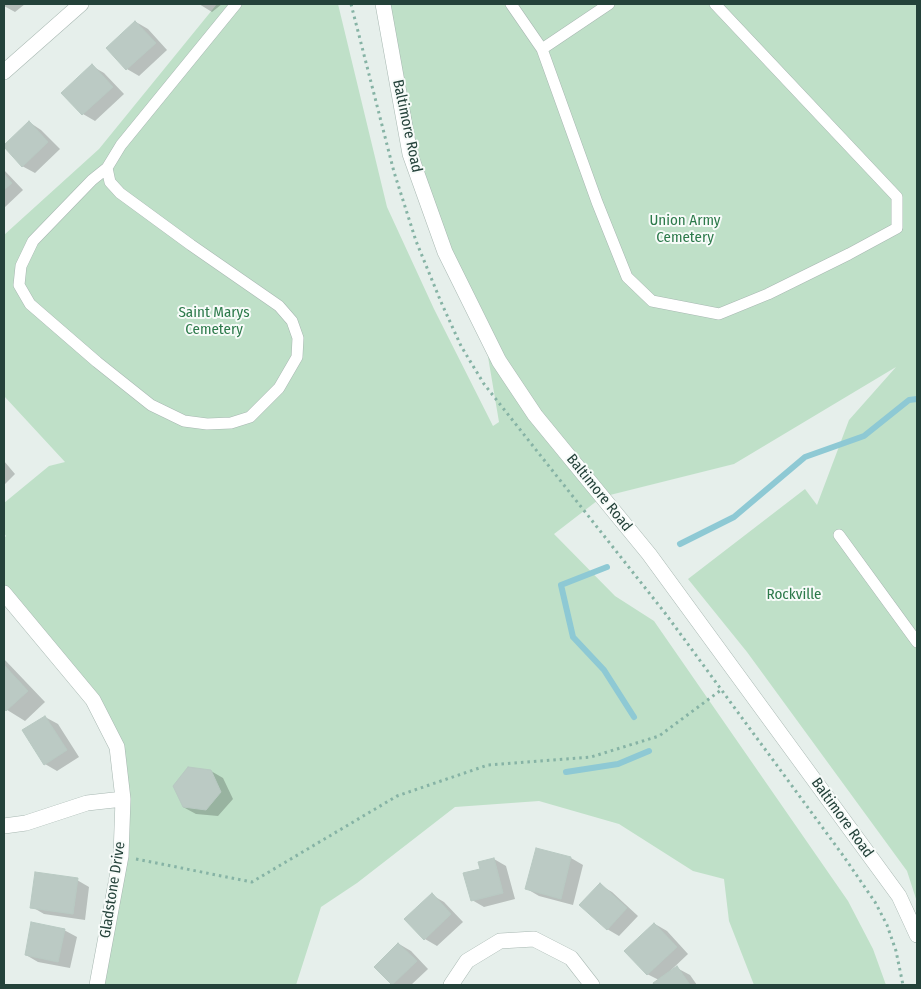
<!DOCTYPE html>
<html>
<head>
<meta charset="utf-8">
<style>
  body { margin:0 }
  #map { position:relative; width:921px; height:989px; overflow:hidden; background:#e6efeb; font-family:"Fira Sans Condensed",sans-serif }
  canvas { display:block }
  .frame { position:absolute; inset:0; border:5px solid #24423a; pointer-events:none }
</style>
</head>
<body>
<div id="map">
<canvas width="921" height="989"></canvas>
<div class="frame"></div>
</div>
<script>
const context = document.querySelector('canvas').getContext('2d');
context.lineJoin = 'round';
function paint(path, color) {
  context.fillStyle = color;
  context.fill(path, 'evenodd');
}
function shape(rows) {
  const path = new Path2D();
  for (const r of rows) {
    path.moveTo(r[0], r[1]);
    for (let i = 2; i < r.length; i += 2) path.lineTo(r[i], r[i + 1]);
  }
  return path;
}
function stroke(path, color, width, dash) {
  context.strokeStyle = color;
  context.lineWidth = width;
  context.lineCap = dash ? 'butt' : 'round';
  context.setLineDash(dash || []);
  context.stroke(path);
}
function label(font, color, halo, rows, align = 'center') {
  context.font = font + ' "Fira Sans Condensed",sans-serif';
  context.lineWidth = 4;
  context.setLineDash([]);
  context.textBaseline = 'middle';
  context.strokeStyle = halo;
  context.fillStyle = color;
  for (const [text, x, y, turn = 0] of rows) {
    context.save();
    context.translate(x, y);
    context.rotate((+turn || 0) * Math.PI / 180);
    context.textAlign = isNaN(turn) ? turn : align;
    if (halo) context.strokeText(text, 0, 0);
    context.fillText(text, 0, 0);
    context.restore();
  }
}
paint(shape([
  [217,4,338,4,387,207,434,309,493,426,499,422,484,333,410,154,383,4,917,4,917,902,907,871,747,652,688,579,805,489,817,505,849,420,896,367,734,464,602,497,554,534,615,596,654,621,848,901,873,949,886,985,754,985,729,921,724,879,693,871,619,824,539,801,455,807,357,883,321,907,296,985,97,985,121,856,117,747,82,686,4,593,4,538,6,536,4,533,4,503,49,466,65,462,4,396,4,235,99,149]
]), '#bfe0c8');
paint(shape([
  [4,4,25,4,15,12,4,6],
  [199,4,222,4,212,12],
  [136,22,148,29,167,50,139,76,127,69,108,48],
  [92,66,104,73,124,94,95,121,83,114,63,93],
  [29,122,41,130,60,149,35,173,22,166],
  [4,170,23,190,4,208],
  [4,461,15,474,4,485],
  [4,659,45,702,25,721,4,708],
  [45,717,58,724,79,757,57,771,45,764],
  [211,771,223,778,233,799,218,816,196,814,183,807],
  [537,849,571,858,583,865,573,905,539,896,527,889],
  [494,859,506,866,515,899,484,907,472,900,482,870],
  [77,880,89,887,85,920,44,914,32,907],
  [600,885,612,892,638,916,619,936,607,929],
  [432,895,444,902,463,922,437,946,425,939],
  [655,924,667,931,688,954,669,972,677,968,690,975,697,985,656,985,654,983,659,980,647,974],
  [64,930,77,937,70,968,38,962,26,955],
  [399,944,411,951,428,969,411,985,394,985,375,967]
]), '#0003');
stroke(shape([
  [680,544,734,517,805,457,864,436,909,400,917,399],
  [607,567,561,585,573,637,604,670,634,717],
  [566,772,618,764,649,751]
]), '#8ec9d4', 6);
const building = shape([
  [135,21,156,43,126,70,106,48,135,21],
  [92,64,113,87,82,115,61,93,92,64],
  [29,121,48,142,22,167,4,147,4,145,29,121],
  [4,174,12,183,4,190,4,174],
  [4,665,28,691,6,711,4,708,4,665],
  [45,716,67,750,44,765,22,730,45,716],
  [188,767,211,770,221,792,206,810,183,807,173,786,188,767],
  [536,848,571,857,561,899,525,889,536,848],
  [494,858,503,893,471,901,463,873,480,869,478,862,494,858],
  [35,872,78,878,73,914,30,908,35,872],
  [600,883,627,908,607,930,579,905,600,883],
  [432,893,451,914,424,940,404,919,432,893],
  [31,922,65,929,58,962,25,955,31,922],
  [654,923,677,947,647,975,624,951,654,923],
  [398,943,417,961,392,985,374,967,398,943],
  [677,966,690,985,654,985,653,983,677,966]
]);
paint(building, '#bbcac4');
stroke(building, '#b8c9c2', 1);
const service = shape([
  [511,4,542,49,597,202,627,277,652,301,719,314,768,294,849,254,897,228,897,197,715,4],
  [542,49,609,4],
  [107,168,92,180,33,241,21,266,19,285,30,304,97,362,151,405,184,421,207,424,231,423,250,417,279,388,297,357,298,338,292,321,279,306,191,245,120,193,110,182,107,168,121,145,236,4],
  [839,535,917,642]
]);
const minor = shape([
  [4,72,81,4],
  [4,593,93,700,117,747,123,799,121,856,97,985],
  [4,826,26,823,87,803,123,799],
  [451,985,467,961,500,941,534,939,571,958,592,985]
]);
const tertiary = shape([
  [383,4,410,154,445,252,499,361,535,415,649,554,899,896,917,935]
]);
stroke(service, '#a8b8b2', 12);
stroke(minor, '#a8b8b2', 16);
stroke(tertiary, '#a8b8b2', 16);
stroke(shape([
  [351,4,394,172,416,241,441,302,461,346,484,384,665,613,842,854,875,902,887,925,896,951,903,985],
  [136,859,252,882,397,796,488,765,591,757,659,736,721,690]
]), '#86b3a5', 3, [2.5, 4]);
stroke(service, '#fff', 11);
stroke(minor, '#fff', 15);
stroke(tertiary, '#fff', 15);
label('15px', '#24423a', '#f7fbf9', [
  ["Baltimore Road",407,126,78],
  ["Baltimore Road",599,493,51],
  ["Baltimore Road",842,818,54],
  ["Gladstone Drive",113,890,-81]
]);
label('15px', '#2d7a4b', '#f7fbf9', [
  ["Union Army",685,221],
  ["Cemetery",685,238],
  ["Saint Marys",214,313],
  ["Cemetery",214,330],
  ["Rockville",794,595]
]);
</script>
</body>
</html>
